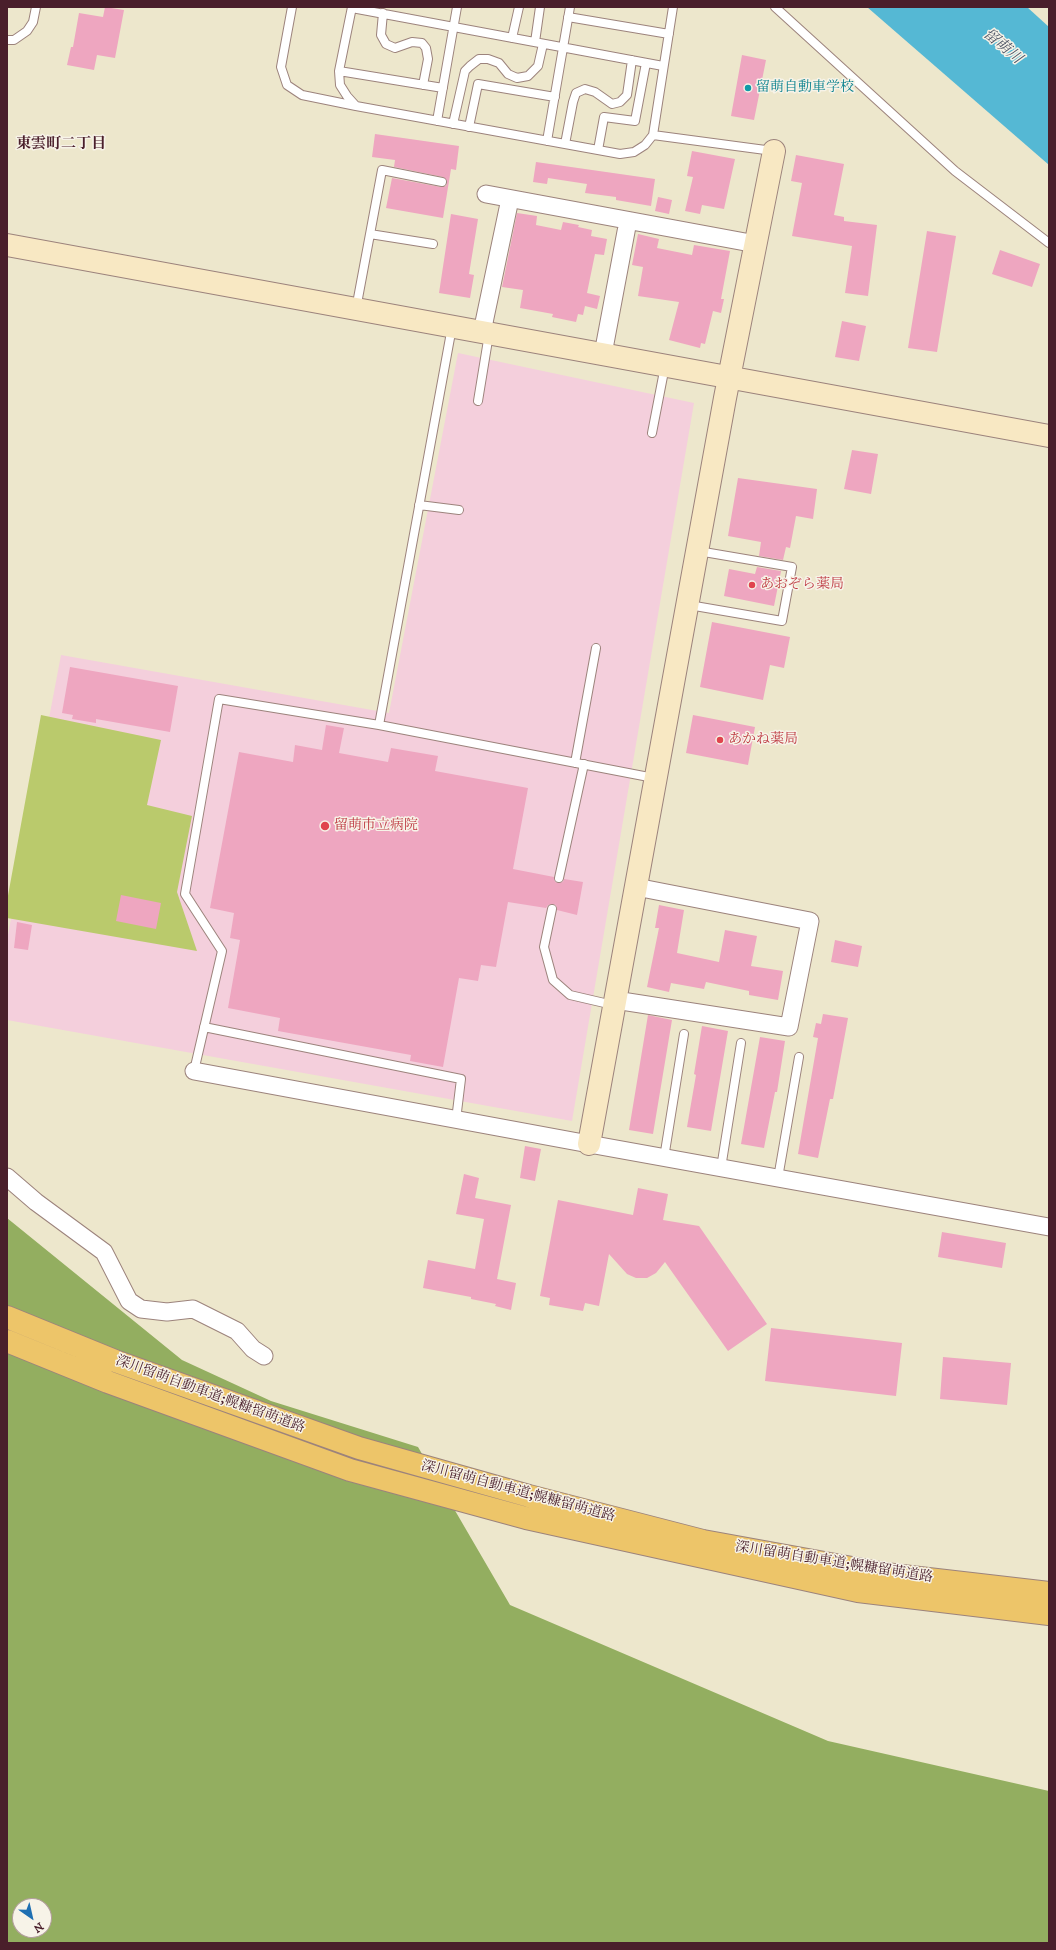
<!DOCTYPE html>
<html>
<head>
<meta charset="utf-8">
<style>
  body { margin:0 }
  #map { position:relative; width:1056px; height:1950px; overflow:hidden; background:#ede7cc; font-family:"IM FELL DW Pica",serif }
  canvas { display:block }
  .frame { position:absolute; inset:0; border:8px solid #4a1f2b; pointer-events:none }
  .north { position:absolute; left:12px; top:1898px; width:40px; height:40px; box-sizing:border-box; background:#f7f3e8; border:1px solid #b29e9c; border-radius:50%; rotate:146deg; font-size:11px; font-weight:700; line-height:16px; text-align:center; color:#4a1f2b }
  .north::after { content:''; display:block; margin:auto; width:14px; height:18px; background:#1f6fb2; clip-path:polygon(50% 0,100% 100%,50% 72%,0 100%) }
</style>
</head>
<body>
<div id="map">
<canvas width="1056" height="1950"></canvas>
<div class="frame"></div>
<div class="north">N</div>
</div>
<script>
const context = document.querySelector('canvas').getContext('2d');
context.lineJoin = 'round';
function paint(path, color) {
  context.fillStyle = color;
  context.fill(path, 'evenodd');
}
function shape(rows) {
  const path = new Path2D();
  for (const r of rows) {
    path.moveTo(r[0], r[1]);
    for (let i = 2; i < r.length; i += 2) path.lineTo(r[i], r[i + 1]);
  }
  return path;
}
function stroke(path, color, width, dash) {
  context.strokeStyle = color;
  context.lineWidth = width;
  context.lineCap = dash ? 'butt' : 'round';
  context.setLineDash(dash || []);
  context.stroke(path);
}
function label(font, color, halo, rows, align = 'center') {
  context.font = font + ' "IM FELL DW Pica","Noto Serif JP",serif';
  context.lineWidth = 3;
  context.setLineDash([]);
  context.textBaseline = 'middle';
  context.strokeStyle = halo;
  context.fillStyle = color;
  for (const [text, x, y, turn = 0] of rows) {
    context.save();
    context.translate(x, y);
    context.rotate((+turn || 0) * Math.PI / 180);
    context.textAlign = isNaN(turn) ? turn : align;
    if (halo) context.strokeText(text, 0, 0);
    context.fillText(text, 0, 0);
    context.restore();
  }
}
paint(shape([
  [458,353,694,403,572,1121,7,1020,7,940,61,655,389,713]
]), '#f4cfdc');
paint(shape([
  [41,715,161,740,147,805,192,816,177,892,197,951,7,918,7,901]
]), '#baca6c');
paint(shape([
  [7,1218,182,1360,271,1401,418,1447,510,1605,828,1741,1049,1791,1049,1943,7,1943],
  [20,1906,44,1906,44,1930,20,1930]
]), '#93ae60');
paint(shape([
  [867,7,1027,7,1049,27,1049,165]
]), '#55b8d4');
paint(shape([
  [105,7,124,10,115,58,97,55,94,70,67,65,71,47,73,47,79,13,103,17],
  [742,55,766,60,754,120,731,116],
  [375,134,459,146,456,170,451,169,443,218,386,208,392,178,441,187,446,186,447,181,443,177,394,167,395,160,372,157],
  [692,151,735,159,724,209,702,205,700,214,685,211,693,177,687,176],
  [796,155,844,164,834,215,844,217,844,221,877,225,868,296,845,293,852,246,792,236,802,183,791,181],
  [536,162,655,179,651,206,616,200,616,197,585,193,587,184,548,178,547,184,533,182],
  [658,197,672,200,669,214,655,211],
  [517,213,537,216,536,225,561,230,563,222,579,225,578,227,592,230,591,236,607,239,604,255,595,254,587,293,600,296,597,309,585,306,583,315,578,314,576,322,552,317,553,314,520,308,523,290,502,287],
  [451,214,478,219,469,274,474,275,470,298,439,293],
  [927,231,956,236,937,352,908,348],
  [638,234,659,239,657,248,692,255,694,245,730,251,721,299,724,299,721,313,713,311,705,344,701,343,700,348,669,340,679,302,638,296,643,267,632,265],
  [1000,250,1040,264,1032,287,992,274],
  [842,321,866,326,859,361,835,357],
  [852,450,878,454,871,494,844,489],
  [738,478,817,489,813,519,796,516,790,548,786,547,783,560,759,556,761,542,728,536],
  [757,567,781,571,774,606,724,596,729,569,755,574],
  [712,622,790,637,784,668,770,665,763,700,700,687],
  [70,667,178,686,170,732,96,719,96,723,72,719,73,715,62,713],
  [693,715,755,727,748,765,686,753],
  [326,725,344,728,339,753,388,762,391,748,438,756,435,771,528,788,513,869,554,877,555,882,558,883,563,882,564,879,583,882,577,915,557,910,556,905,553,904,548,905,546,908,508,902,496,967,481,965,478,981,459,978,443,1067,410,1061,411,1055,278,1031,280,1018,228,1008,240,940,230,938,234,913,210,908,239,752,293,762,295,745,322,750],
  [121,895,161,903,156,929,116,921],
  [659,905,684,910,677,953,719,962,725,930,757,936,751,966,783,971,778,1000,749,995,749,991,706,982,704,989,671,983,669,992,647,987,659,928,655,928],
  [17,922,32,925,28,950,14,948],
  [835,940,862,946,858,967,831,962],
  [823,1014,848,1018,833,1099,830,1099,818,1158,798,1154,818,1038,813,1037,816,1023,821,1024],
  [648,1015,672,1020,653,1134,629,1130],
  [702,1026,728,1031,711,1131,687,1127,696,1075,694,1074],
  [760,1037,785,1041,777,1092,775,1092,764,1148,741,1144],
  [525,1146,541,1149,535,1181,520,1178],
  [464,1174,479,1178,475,1198,511,1205,497,1279,516,1283,511,1310,495,1306,496,1304,471,1299,471,1297,423,1288,428,1260,475,1269,484,1219,456,1214],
  [638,1188,668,1194,663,1220,699,1226,767,1324,728,1351,665,1262,656,1273,647,1278,636,1278,627,1274,609,1254,599,1306,585,1303,583,1311,549,1305,550,1298,540,1296,558,1200,633,1215],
  [942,1232,1006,1243,1002,1268,938,1257],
  [771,1328,902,1343,896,1396,765,1381],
  [943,1357,1011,1363,1007,1405,940,1399]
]), '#eea6c0');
const lane = shape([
  [292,7,281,67,287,85,302,95,356,106],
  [352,7,339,71,340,85,347,96,356,106,620,154,634,152,645,145,653,135,673,7],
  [775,7,955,171,1049,243],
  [352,8,663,66],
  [383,13,381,35,386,44,395,48,412,42,422,43,426,48,428,59,423,85],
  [568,17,669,34],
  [512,38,519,7],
  [7,40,14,40,27,31,33,22,36,7],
  [535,42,540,7],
  [339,71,443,88],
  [437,121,457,7],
  [453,124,465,71,470,66,479,59,488,59,499,63,508,74,517,78,528,76,538,66,543,44],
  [469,127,478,84,555,97],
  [653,135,773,151],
  [547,141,570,7],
  [565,144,573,102,576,93,585,89,595,92,612,104,620,102,627,95,632,60],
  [598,150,604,117,635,121,646,63],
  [370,234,433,244],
  [356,309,382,170,442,182],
  [452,327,379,725,654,778],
  [478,401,489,334],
  [652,433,665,366],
  [419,505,459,510],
  [689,605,782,621,792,567,698,551],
  [575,763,596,648],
  [559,878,584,764],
  [552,909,544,947,553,980,570,995,613,1005],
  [204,1027,461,1079,456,1120],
  [194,1071,222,951,185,894,219,699,379,725],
  [664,1158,684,1034],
  [721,1168,741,1043],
  [778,1178,799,1057]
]);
const street = shape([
  [486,194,756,244],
  [482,332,510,199],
  [603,354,628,221],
  [615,1000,789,1027,810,921,636,887],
  [194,1071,589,1144,1049,1227],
  [7,1177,36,1202,104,1252,129,1301,141,1309,167,1312,193,1309,237,1331,253,1349,264,1356]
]);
const secondary = shape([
  [7,245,1049,436],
  [589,1144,725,398,774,151]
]);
const highway = shape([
  [7,1317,115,1361,359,1448,529,1496,703,1541,885,1574,1049,1593],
  [7,1341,108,1382,350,1470,526,1518,858,1591,1049,1614]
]);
stroke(lane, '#9c837c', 10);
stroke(street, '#9c837c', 19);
stroke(secondary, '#9c837c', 24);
stroke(highway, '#9c837c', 24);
stroke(lane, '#fff', 8);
stroke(street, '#fff', 17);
stroke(secondary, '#f8e8c3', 22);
stroke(highway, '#edc569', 22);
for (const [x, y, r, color] of [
  [748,88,4,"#0f9aa8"],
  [752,585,4,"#e0444e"],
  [720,740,4,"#e0444e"],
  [325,826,5,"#e0444e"]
]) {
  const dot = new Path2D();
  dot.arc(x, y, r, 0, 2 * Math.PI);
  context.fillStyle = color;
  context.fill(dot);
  stroke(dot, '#f7f3e8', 1.5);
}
label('14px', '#0d838f', '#f7f3e8', [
  ["留萌自動車学校",756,88]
], 'left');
label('14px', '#be3a42', '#f7f3e8', [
  ["あおぞら薬局",760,585],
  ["あかね薬局",728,740],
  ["留萌市立病院",334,826]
], 'left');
label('14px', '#4a1f2b', '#f7f3e8', [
  ["深川留萌自動車道;幌糠留萌道路",210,1395,20],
  ["深川留萌自動車道;幌糠留萌道路",518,1492,15],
  ["深川留萌自動車道;幌糠留萌道路",834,1563,9]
]);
label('italic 15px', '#4e5566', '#f7f3e8', [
  ["留萌川",1002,47,40]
]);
label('bold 15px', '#4a1f2b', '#f7f3e8', [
  ["東雲町二丁目",61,145]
]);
</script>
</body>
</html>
